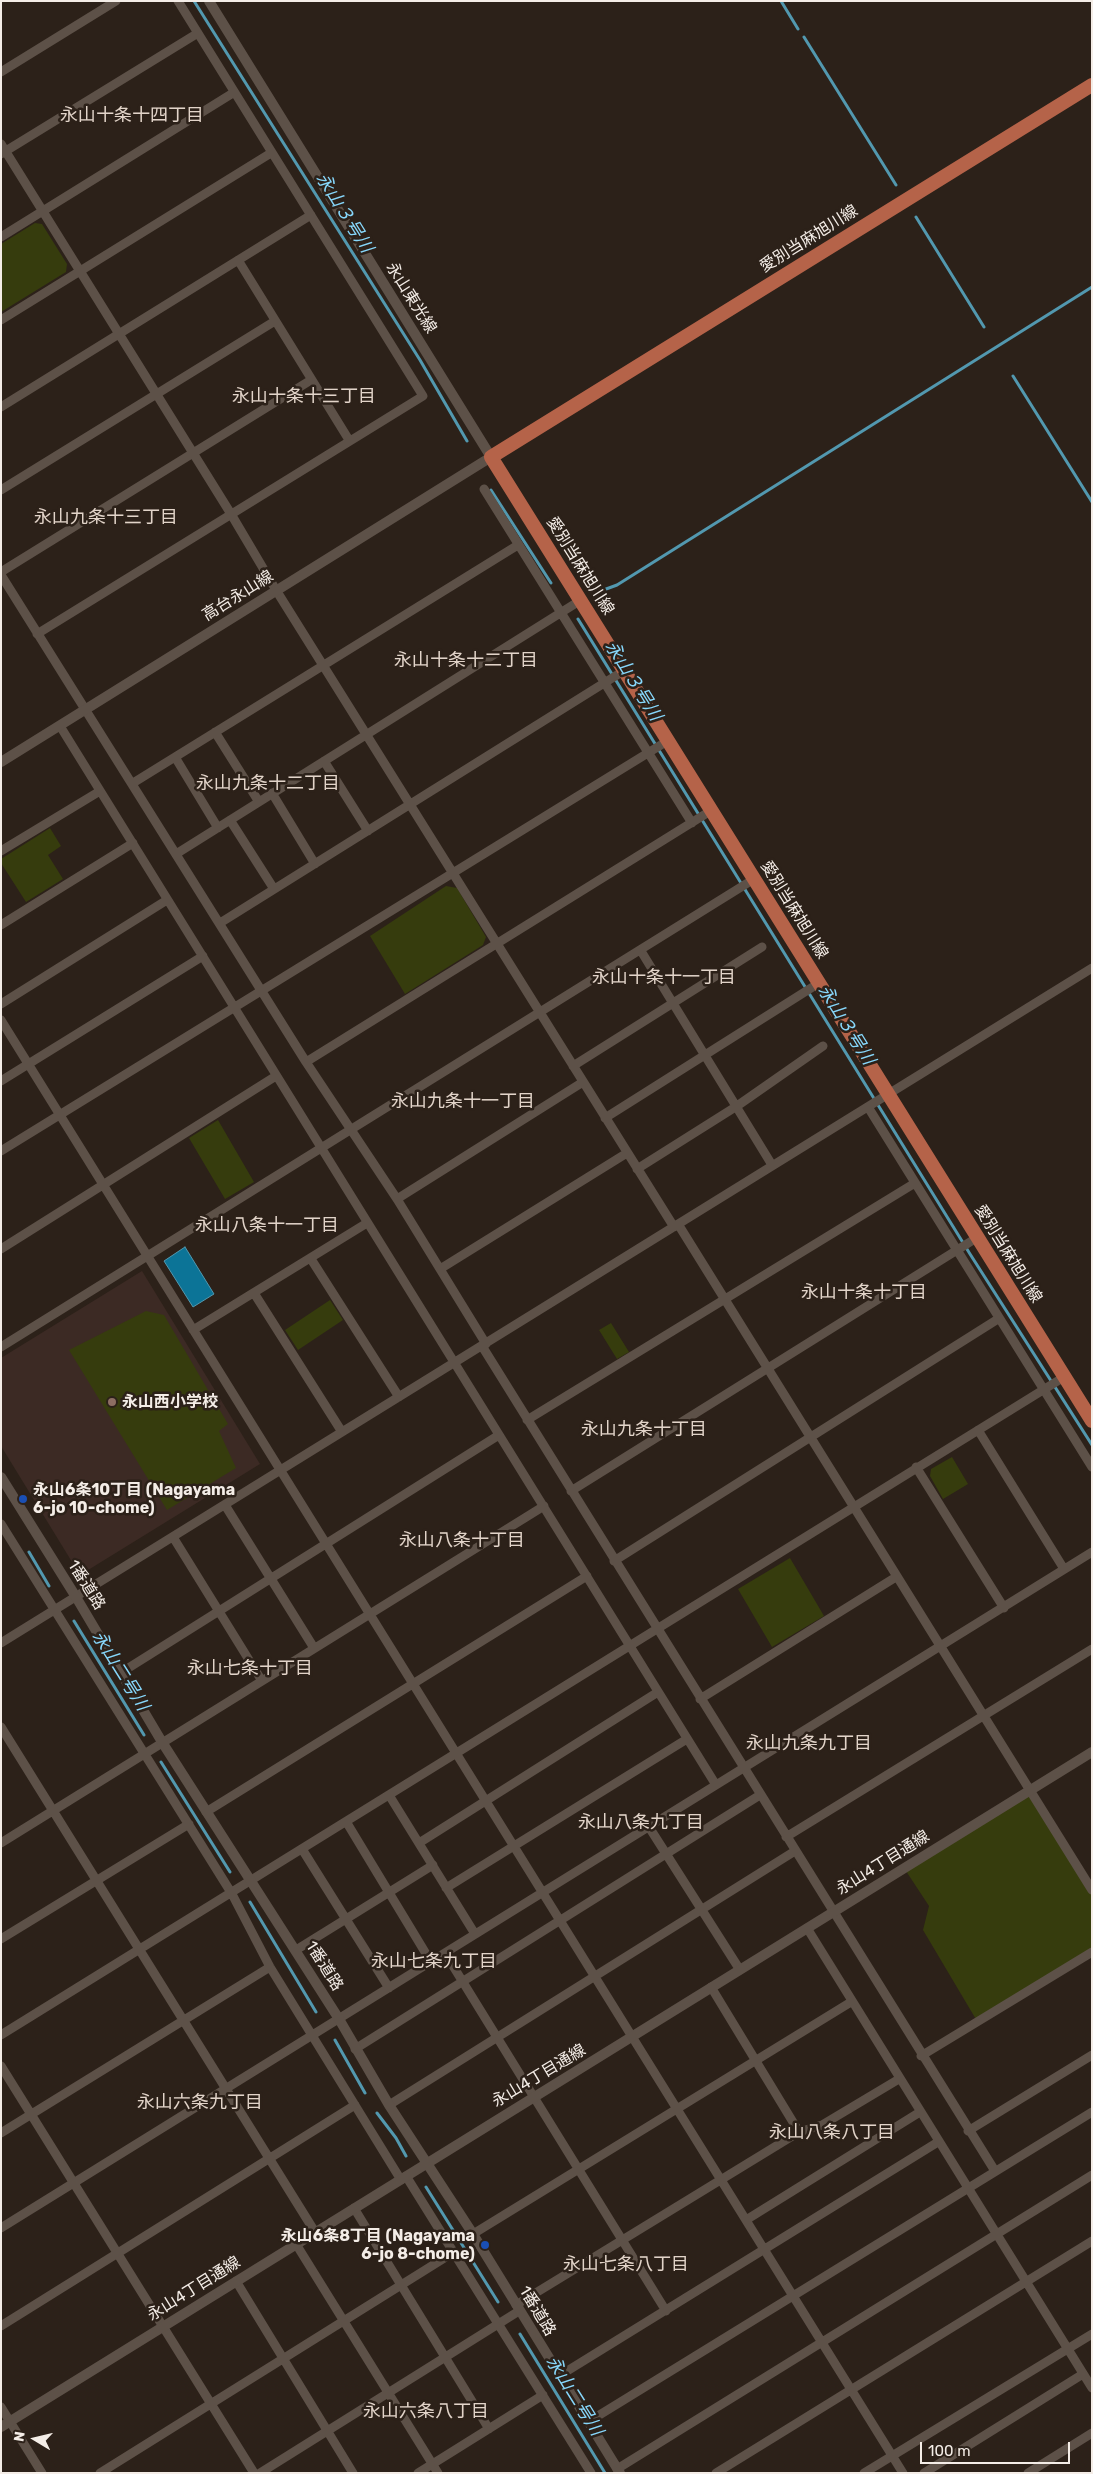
<!DOCTYPE html>
<html>
<head>
<meta charset="utf-8">
<style>
  body { margin:0 }
  #map { position:relative; width:1093px; height:2474px; overflow:hidden; background:#2c2119; font-family:Rubik,sans-serif }
  canvas { display:block }
  .frame { position:absolute; inset:0; border:2px solid #f4ede7; pointer-events:none }
  .north { position:absolute; left:10px; top:2414px; width:50px; height:50px; -webkit-text-stroke:4px #2c2119; paint-order:stroke; rotate:279deg; font-size:14px; font-weight:700; line-height:20px; text-align:center; color:#f4ede7 }
  .north::after { content:''; display:block; margin:auto; width:18px; height:22px; background:#f4ede7; clip-path:polygon(50% 0,100% 100%,50% 72%,0 100%) }
  .scale { position:absolute; left:920px; top:2442px; width:150px; height:22px; box-sizing:border-box; border:2px solid #f4ede7; border-top:0; padding-left:6px; font-size:15px; line-height:18px; white-space:nowrap; color:#f4ede7; -webkit-text-stroke:4px #2c2119; paint-order:stroke }
</style>
</head>
<body>
<div id="map">
<canvas width="1093" height="2474"></canvas>
<div class="frame"></div>
<div class="north">N</div>
<div class="scale">100 m</div>
</div>
<script>
const context = document.querySelector('canvas').getContext('2d');
context.lineJoin = 'round';
function paint(path, color) {
  context.fillStyle = color;
  context.fill(path, 'evenodd');
}
function shape(rows) {
  const path = new Path2D();
  for (const r of rows) {
    path.moveTo(r[0], r[1]);
    for (let i = 2; i < r.length; i += 2) path.lineTo(r[i], r[i + 1]);
  }
  return path;
}
function stroke(path, color, width, dash) {
  context.strokeStyle = color;
  context.lineWidth = width;
  context.lineCap = dash ? 'butt' : 'round';
  context.setLineDash(dash || []);
  context.stroke(path);
}
function label(font, color, halo, rows, align = 'center') {
  context.font = font + ' Rubik,"Noto Sans JP",sans-serif';
  context.lineWidth = 5;
  context.setLineDash([]);
  context.textBaseline = 'middle';
  context.strokeStyle = halo;
  context.fillStyle = color;
  for (const [text, x, y, turn = 0] of rows) {
    context.save();
    context.translate(x, y);
    context.rotate((+turn || 0) * Math.PI / 180);
    context.textAlign = isNaN(turn) ? turn : align;
    if (halo) context.strokeText(text, 0, 0);
    context.fillText(text, 0, 0);
    context.restore();
  }
}
paint(shape([
  [142,1271,260,1464,80,1575,1,1446,1,1358]
]), '#3c2a24');
paint(shape([
  [35,223,42,224,67,264,66,272,1,312,1,244],
  [50,828,61,846,48,855,63,879,26,902,1,863,1,859],
  [446,886,457,888,486,937,483,945,405,994,370,936],
  [218,1120,254,1182,225,1199,189,1138],
  [330,1300,343,1320,298,1350,285,1330],
  [146,1311,164,1315,228,1424,219,1431,236,1468,167,1510,69,1350],
  [611,1323,629,1352,617,1359,599,1330],
  [952,1457,968,1484,943,1499,930,1476,931,1469],
  [790,1558,824,1616,772,1647,738,1589],
  [1029,1790,1092,1890,1092,1952,977,2021,923,1930,929,1906,904,1868]
]), '#363c0d');
const water = shape([
  [185,1247,214,1294,193,1307,164,1261,185,1247]
]);
paint(water, '#0c7497');
stroke(water, '#5298af', 1);
stroke(shape([
  [194,1,420,360,467,441],
  [781,1,798,29],
  [804,37,896,185],
  [916,217,984,327],
  [1013,376,1092,502],
  [491,490,551,583],
  [598,592,617,585,1092,287],
  [578,619,970,1254,1092,1445],
  [29,1552,49,1586],
  [74,1621,144,1735],
  [161,1762,230,1872],
  [250,1902,316,2012],
  [335,2040,365,2093],
  [377,2113,396,2138,406,2156],
  [426,2187,498,2302],
  [520,2334,605,2473]
]), '#5298af', 3);
stroke(shape([
  [1,72,116,1],
  [1,144,231,514,276,590,674,1227],
  [1,154,198,33],
  [1,237,233,93],
  [238,260,349,440],
  [1,320,271,153],
  [1,407,311,215],
  [484,489,692,823],
  [1,490,275,321],
  [1,572,311,380],
  [1,575,306,1062,397,1199,486,1344],
  [37,634,423,396,178,1],
  [60,726,716,1785,1092,1552],
  [215,732,259,802],
  [175,757,218,828],
  [324,761,368,831],
  [133,783,518,545],
  [272,793,315,864],
  [230,820,274,889],
  [1,851,100,791],
  [176,854,581,600],
  [220,923,625,670],
  [1,925,133,843],
  [641,951,772,1165],
  [1,1004,167,900],
  [1,1020,903,2473],
  [306,1062,712,810],
  [573,1066,762,947],
  [1,1081,203,956],
  [868,1107,1092,1467],
  [605,1118,819,983],
  [1,1151,669,740],
  [637,1169,737,1106,823,1046],
  [397,1199,583,1082],
  [678,1224,1092,1890],
  [1,1249,276,1076],
  [311,1259,399,1397],
  [440,1269,627,1153],
  [254,1293,342,1432],
  [193,1330,367,1223],
  [482,1346,995,2171],
  [1,1347,754,879],
  [527,1420,915,1183],
  [978,1430,1064,1569],
  [916,1467,1004,1608],
  [571,1491,978,1237],
  [225,1505,314,1648],
  [1,1524,232,1894,270,1967,401,2180],
  [173,1537,262,1681],
  [614,1561,998,1319],
  [1,1643,1092,968],
  [122,1672,499,1435],
  [700,1699,896,1577],
  [1,1727,315,2232],
  [389,1795,475,1934],
  [206,1812,587,1576],
  [347,1823,431,1962],
  [649,1827,740,1970],
  [786,1837,1092,1649],
  [1,1843,544,1506],
  [419,1843,658,1692],
  [302,1849,389,1988],
  [446,1888,687,1739],
  [807,1928,1092,2388],
  [1,1939,189,1824],
  [296,1950,433,1865],
  [445,1953,666,2311],
  [711,1987,799,2132],
  [1,2035,1064,1377],
  [355,2049,760,1795],
  [921,2056,1092,1952],
  [1,2066,254,2473],
  [389,2105,795,1851],
  [968,2131,1092,2055],
  [1,2133,270,1967],
  [406,2176,591,2473],
  [354,2208,489,2429],
  [746,2220,920,2112],
  [1,2228,716,1785],
  [473,2234,851,2002],
  [296,2244,438,2473],
  [236,2281,353,2473],
  [516,2305,799,2132,822,2125,899,2079],
  [1,2326,355,2105],
  [559,2376,938,2142],
  [1,2407,42,2473],
  [588,2422,1092,2112],
  [617,2469,1092,2175],
  [100,2473,454,2252],
  [260,2473,519,2311],
  [418,2473,543,2395],
  [716,2473,1092,2241],
  [864,2473,1092,2334],
  [924,2473,1083,2374],
  [1028,2473,1092,2433]
]), '#5d5148', 9);
stroke(shape([
  [1,762,491,457,209,1],
  [1,1477,76,1597,162,1742,339,2019,389,2105,473,2234,620,2473],
  [1,2427,1092,1752]
]), '#5d5148', 10);
stroke(shape([
  [1092,85,491,457,1092,1421]
]), '#b56349', 14);
for (const [x, y, r, color] of [
  [112,1402,5,"#8d6e63"],
  [23,1499,5,"#1a4fb4"],
  [485,2245,5,"#1a4fb4"]
]) {
  const dot = new Path2D();
  dot.arc(x, y, r, 0, 2 * Math.PI);
  context.fillStyle = color;
  context.fill(dot);
  stroke(dot, '#2c2119', 2);
}
label('16px', '#f4ede7', '#2c2119', [
  ["愛別当麻旭川線",809,239,-32],
  ["永山東光線",411,298,58],
  ["愛別当麻旭川線",580,566,58],
  ["高台永山線",238,596,-32],
  ["愛別当麻旭川線",794,910,58],
  ["愛別当麻旭川線",1008,1254,58],
  ["1番道路",86,1585,58],
  ["永山4丁目通線",883,1863,-32],
  ["1番道路",324,1966,58],
  ["永山4丁目通線",539,2076,-31],
  ["永山4丁目通線",194,2289,-32],
  ["1番道路",537,2311,59]
]);
label('bold 16px', '#f4ede7', '#2c2119', [
  ["永山西小学校",122,1402],
  ["永山6条10丁目 (Nagayama",33,1490],
  ["6-jo 10-chome)",33,1508],
  ["永山6条8丁目 (Nagayama",475,2236,"right"],
  ["6-jo 8-chome)",475,2254,"right"]
], 'left');
label('18px', '#e2d4c9', '#2c2119', [
  ["永山十条十四丁目",132,116],
  ["永山十条十三丁目",304,397],
  ["永山九条十三丁目",106,518],
  ["永山十条十二丁目",466,661],
  ["永山九条十二丁目",268,784],
  ["永山十条十一丁目",664,978],
  ["永山九条十一丁目",463,1102],
  ["永山八条十一丁目",267,1226],
  ["永山十条十丁目",864,1293],
  ["永山九条十丁目",644,1430],
  ["永山八条十丁目",462,1541],
  ["永山七条十丁目",250,1669],
  ["永山九条九丁目",809,1744],
  ["永山八条九丁目",641,1823],
  ["永山七条九丁目",434,1962],
  ["永山六条九丁目",200,2103],
  ["永山八条八丁目",832,2133],
  ["永山七条八丁目",626,2265],
  ["永山六条八丁目",426,2412]
]);
label('italic 18px', '#87d7fb', '#2c2119', [
  ["永山３号川",344,213,58],
  ["永山３号川",633,681,58],
  ["永山３号川",846,1025,58],
  ["永山二号川",120,1671,58],
  ["永山二号川",574,2396,58]
]);
</script>
</body>
</html>
